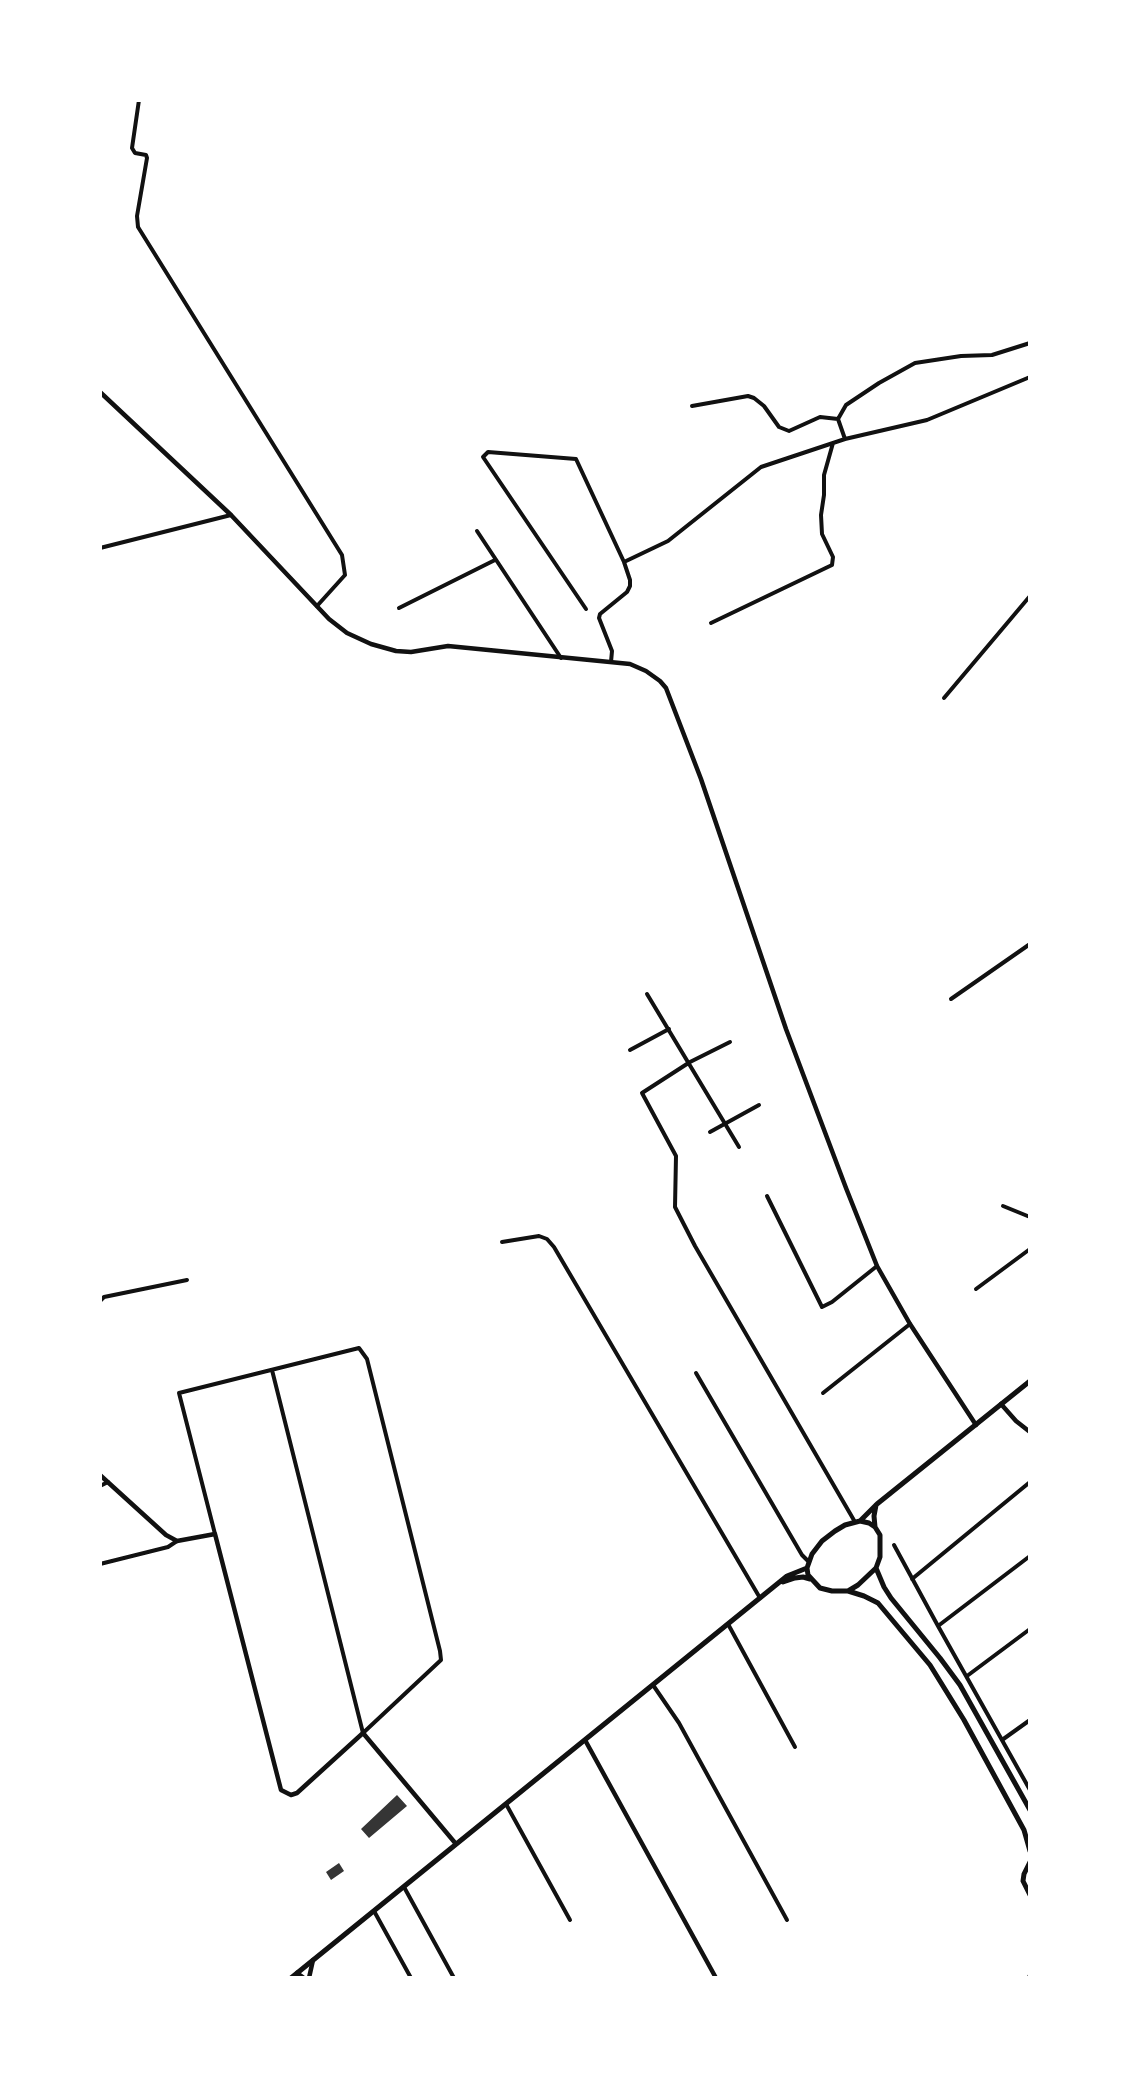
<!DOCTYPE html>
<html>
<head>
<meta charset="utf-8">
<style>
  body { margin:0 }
  #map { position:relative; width:1130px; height:2078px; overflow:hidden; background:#fff; font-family:"Noto Sans",sans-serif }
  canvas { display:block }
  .frame { position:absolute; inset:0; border:102px solid #fff; pointer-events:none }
</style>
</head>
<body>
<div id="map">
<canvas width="1130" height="2078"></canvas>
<div class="frame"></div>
</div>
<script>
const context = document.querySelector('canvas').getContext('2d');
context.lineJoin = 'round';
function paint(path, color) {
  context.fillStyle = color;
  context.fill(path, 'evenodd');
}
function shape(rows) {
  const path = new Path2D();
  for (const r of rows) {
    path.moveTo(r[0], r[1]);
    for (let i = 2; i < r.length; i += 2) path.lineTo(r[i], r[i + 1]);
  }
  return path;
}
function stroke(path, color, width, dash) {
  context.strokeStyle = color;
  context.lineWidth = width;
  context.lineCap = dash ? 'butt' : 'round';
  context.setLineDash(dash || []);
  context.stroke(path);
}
paint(shape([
  [397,1795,407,1806,369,1838,361,1829],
  [339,1863,344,1871,331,1880,326,1872]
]), '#353535');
stroke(shape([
  [139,100,132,148,135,153,146,155,147,158,137,216,138,227,342,555,345,575,317,606],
  [692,406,748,396,754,398,764,406,779,427,789,431,820,417,838,419],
  [845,439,838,419,846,405,879,383,915,363,961,356,992,355,1030,343],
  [477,531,561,658],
  [100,548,231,515],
  [624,562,668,541,761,467,845,439,927,420,1030,377],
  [399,608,495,560],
  [586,609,483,457,488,452,576,459,624,562,630,580,630,586,627,592,600,614,599,618,612,651,611,662],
  [711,623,832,565,833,557,822,534,821,515,824,495,824,475,833,443],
  [944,698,1030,596],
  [647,994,739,1147],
  [951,999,1030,944],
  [730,1042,690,1062,642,1093,676,1156,675,1207,695,1246,855,1522],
  [630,1050,669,1029],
  [710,1132,759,1105],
  [767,1196,822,1307,832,1302,877,1266],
  [1003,1206,1030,1217],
  [502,1242,539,1236,547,1239,554,1247,760,1598],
  [976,1289,1030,1249],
  [100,1301,104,1297,187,1280],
  [696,1373,802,1555,808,1561],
  [823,1393,910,1324],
  [100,1486,108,1482],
  [215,1534,179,1393,359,1348,367,1359,440,1651,441,1660,363,1733,272,1370],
  [894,1545,938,1626,1030,1790],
  [100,1564,168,1547,177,1541],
  [912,1579,1030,1482],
  [728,1624,795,1747],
  [938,1626,1030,1556],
  [967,1676,1030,1629],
  [653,1685,679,1723,787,1920],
  [1002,1740,1030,1720],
  [506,1804,570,1920],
  [404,1887,454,1978],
  [374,1911,411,1978]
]), '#111', 4);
stroke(shape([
  [100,392,231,515,329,619,347,633,371,644,396,651,411,652,448,646,630,664,646,671,660,681,666,688,701,779,786,1029,846,1188,877,1266,910,1324,976,1425],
  [1001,1404,1016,1421,1030,1432],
  [100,1475,166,1535,177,1541,215,1534,281,1790,291,1795,297,1793,363,1733,456,1844],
  [585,1740,716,1978],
  [297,1973,304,1978],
  [309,1978,313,1960]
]), '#111', 4.5);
stroke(shape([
  [860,1521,869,1523,875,1527,880,1535,880,1557,876,1568,858,1585,848,1591,832,1591,820,1588,808,1575,807,1568,812,1554,822,1541,835,1531,845,1525,860,1521],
  [860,1521,877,1504,1030,1381],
  [875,1527,874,1516,876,1505],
  [876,1568,884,1587,891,1598,940,1658,960,1685,1030,1810],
  [783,1582,795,1578,803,1577,810,1579],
  [848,1591,864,1596,878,1603,930,1665,964,1720,1024,1830,1030,1851],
  [1030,1862,1024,1874,1023,1881,1030,1895],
  [291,1978,787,1576,807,1568],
  [1029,1978,1030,1976]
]), '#111', 5);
</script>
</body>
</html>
